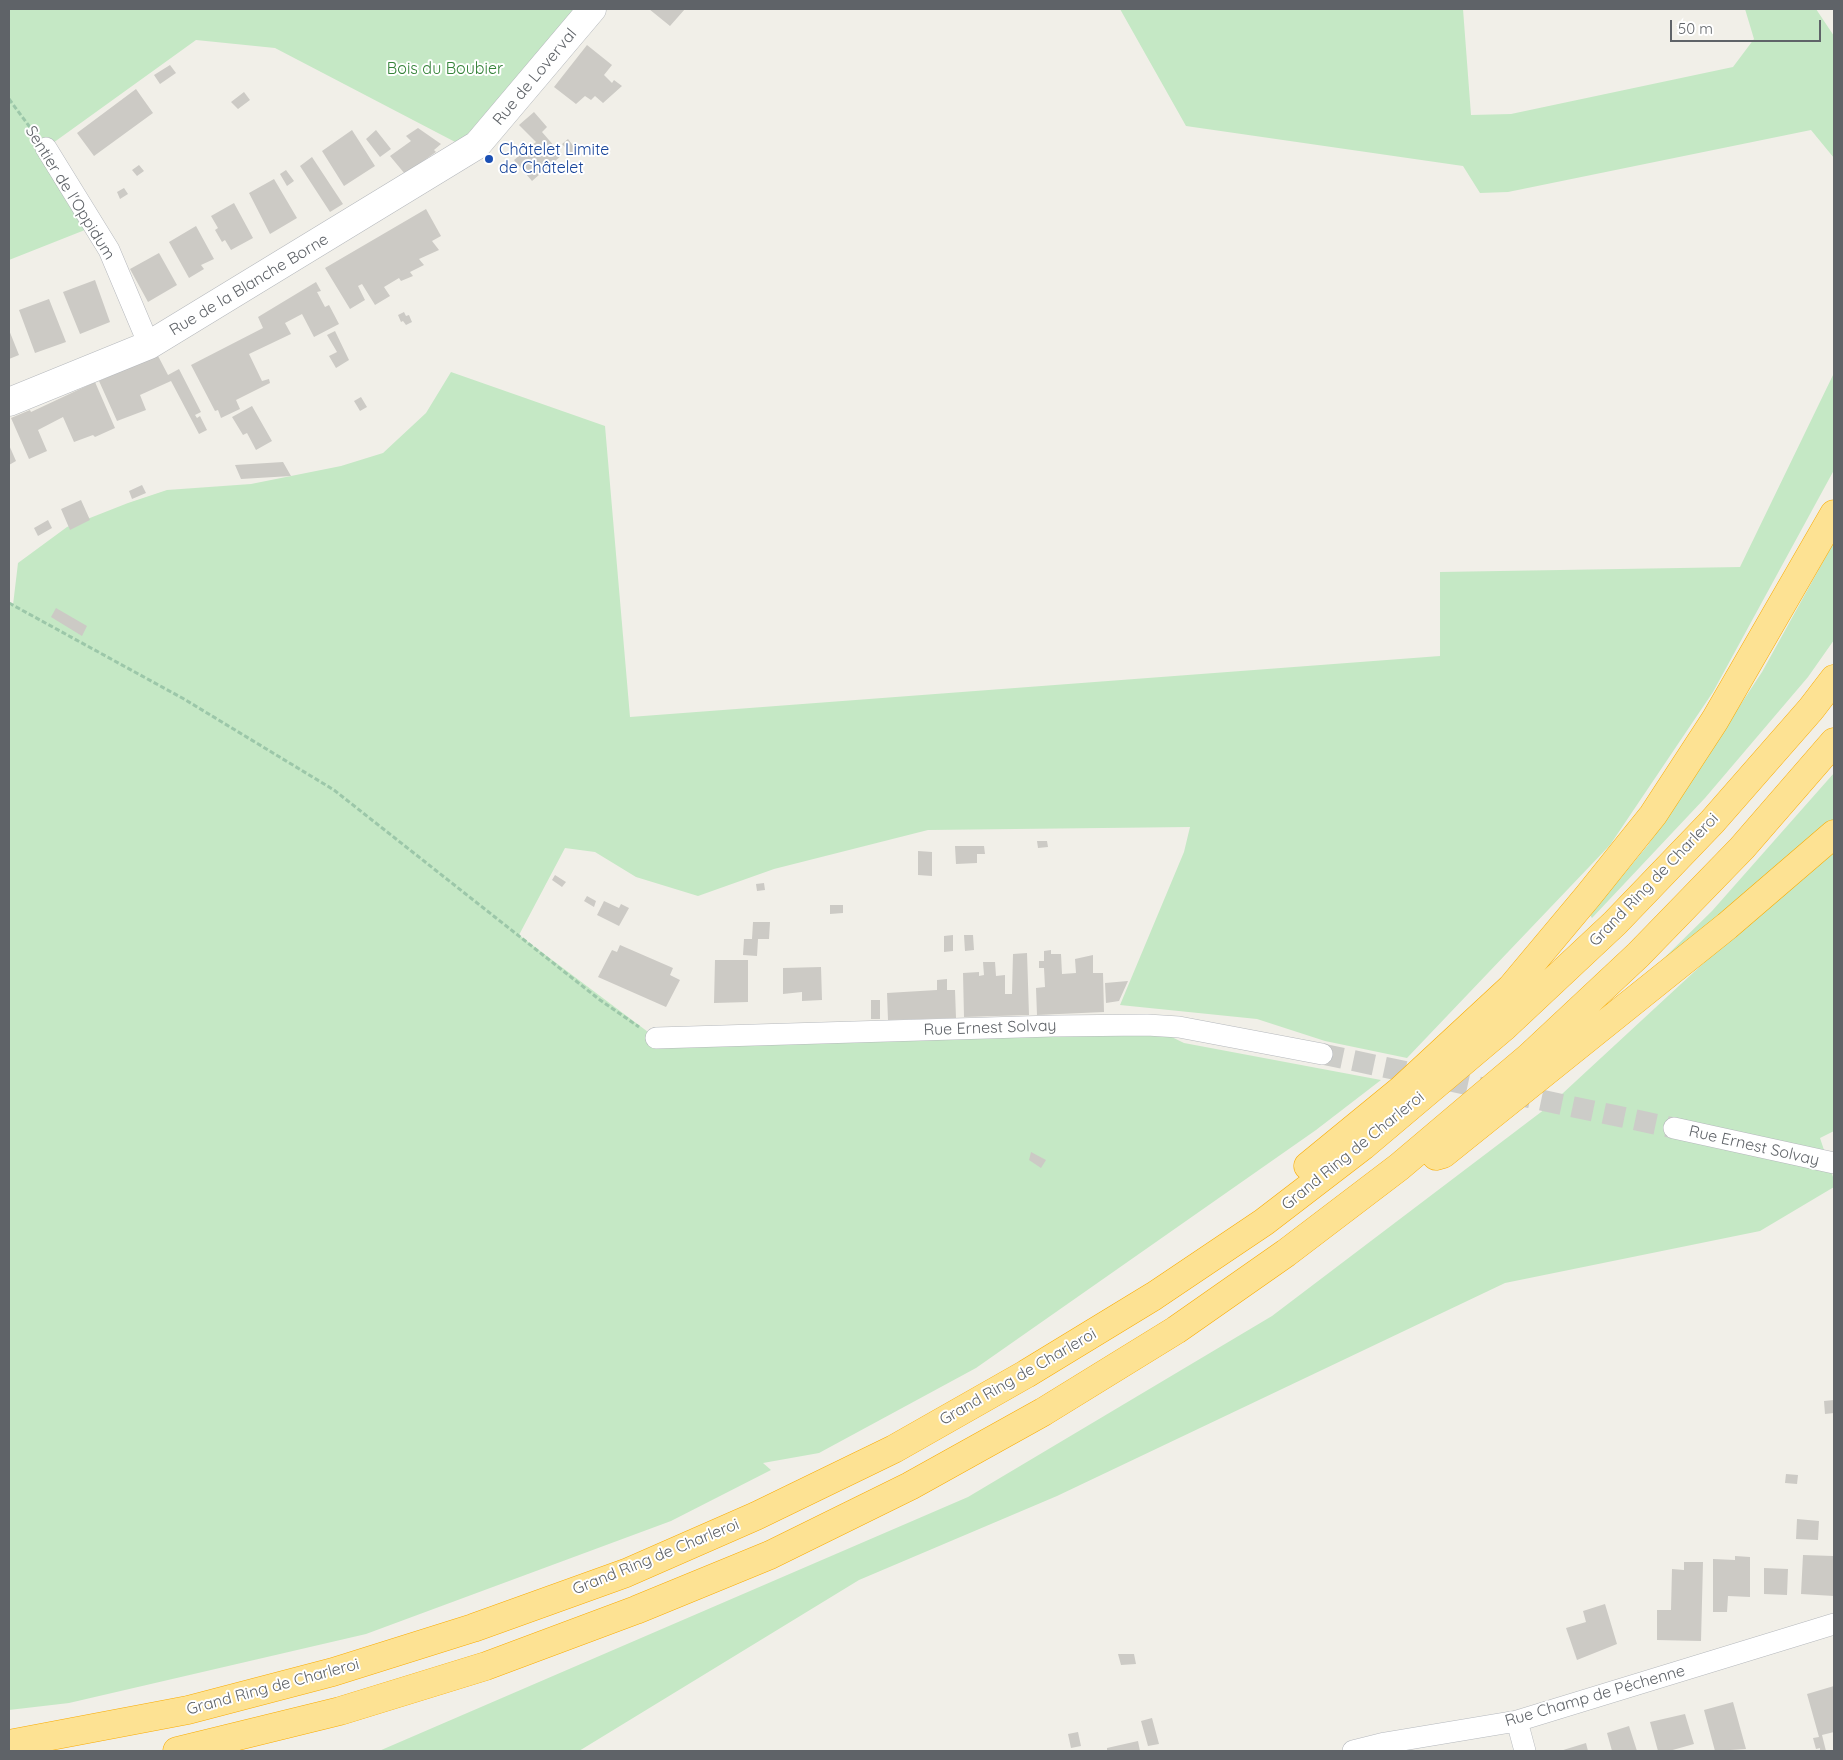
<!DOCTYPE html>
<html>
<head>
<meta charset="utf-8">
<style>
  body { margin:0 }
  #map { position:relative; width:1843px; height:1760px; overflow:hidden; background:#f1efe8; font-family:Quicksand,sans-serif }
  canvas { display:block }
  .frame { position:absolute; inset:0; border:10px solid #5f6368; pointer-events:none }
  .scale { position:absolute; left:1670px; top:20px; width:151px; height:22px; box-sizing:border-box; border:2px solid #5f6368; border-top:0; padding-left:6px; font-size:15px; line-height:18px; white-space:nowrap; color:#5f6368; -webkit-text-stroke:4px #fff; paint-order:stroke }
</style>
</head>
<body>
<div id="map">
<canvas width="1843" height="1760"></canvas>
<div class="frame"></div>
<div class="scale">50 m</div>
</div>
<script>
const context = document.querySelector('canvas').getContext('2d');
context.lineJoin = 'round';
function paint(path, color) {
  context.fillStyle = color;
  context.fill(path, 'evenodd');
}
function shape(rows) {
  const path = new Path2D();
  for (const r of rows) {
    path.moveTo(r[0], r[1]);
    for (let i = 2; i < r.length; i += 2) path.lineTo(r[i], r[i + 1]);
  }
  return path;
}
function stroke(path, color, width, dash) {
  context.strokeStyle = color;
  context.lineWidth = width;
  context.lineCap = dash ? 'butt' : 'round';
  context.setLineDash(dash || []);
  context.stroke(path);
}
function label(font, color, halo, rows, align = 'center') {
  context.font = font + ' Quicksand,sans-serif';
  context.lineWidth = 4;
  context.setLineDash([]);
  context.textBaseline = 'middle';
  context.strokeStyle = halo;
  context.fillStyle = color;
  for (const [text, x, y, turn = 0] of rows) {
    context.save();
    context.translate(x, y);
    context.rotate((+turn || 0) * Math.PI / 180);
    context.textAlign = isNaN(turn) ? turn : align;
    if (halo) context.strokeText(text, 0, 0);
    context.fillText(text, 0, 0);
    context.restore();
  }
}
paint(shape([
  [9,9,576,9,459,144,275,48,196,40,46,148,95,226,9,260],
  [1120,9,1463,9,1471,115,1511,114,1733,67,1754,39,1745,9,1816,9,1834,36,1834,158,1811,130,1508,192,1480,193,1463,166,1186,126],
  [451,372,605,426,630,717,1440,656,1440,572,1740,567,1834,373,1834,470,1713,692,1610,845,1407,1058,1325,1041,1257,1019,1120,1005,1184,852,1190,827,928,830,774,869,698,896,636,877,595,852,565,848,519,935,656,1038,652,1048,909,1039,1147,1025,1184,1043,1381,1080,1316,1130,976,1368,819,1453,763,1463,771,1470,671,1521,366,1634,69,1703,9,1710,9,606,13,605,18,563,67,527,128,503,167,490,251,484,341,466,383,453,426,413],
  [1834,542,1834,640,1808,677,1705,798,1592,918,1590,915,1648,845,1762,672],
  [1834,773,1834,819,1663,964,1660,962,1712,911],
  [1834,852,1834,1131,1820,1138,1834,1180,1834,1187,1760,1231,1505,1283,1057,1496,859,1580,579,1751,379,1751,968,1497,1272,1316,1549,1106,1721,947]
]), '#c5e8c5');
paint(shape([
  [649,9,685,9,670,26],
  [587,45,612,65,604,75,612,83,614,80,622,86,603,103,595,96,591,100,585,96,576,104,554,87],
  [170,65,176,73,160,84,154,75],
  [136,89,153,113,94,156,77,133],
  [244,92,250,100,238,109,231,102],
  [534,112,547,127,542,132,562,155,532,181,514,160,536,142,519,125],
  [418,128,441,144,434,150,436,152,405,174,390,156,411,141,406,136],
  [352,130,375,166,344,186,322,151],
  [376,130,391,149,380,157,366,139],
  [568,139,578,152,573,156,562,144],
  [312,157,343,204,330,212,300,166],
  [139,165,144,171,137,176,132,170],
  [286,170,294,181,287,186,280,174],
  [274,179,297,218,270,234,249,193],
  [124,188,128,194,120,199,117,192],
  [234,203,253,238,231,250,225,240,222,242,215,230,218,228,211,216],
  [426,209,441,236,432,241,439,250,419,259,424,265,410,272,413,276,401,281,399,278,384,287,390,296,375,305,362,284,358,286,365,300,350,309,325,268],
  [196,226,214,259,201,265,204,269,189,278,169,242],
  [159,253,177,285,148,302,130,269],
  [95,280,110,322,80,334,63,292],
  [316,282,321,291,317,292,325,307,329,305,339,324,314,337,302,314,285,323,291,334,249,354,262,381,269,379,270,383,236,400,240,409,221,418,218,410,215,411,191,365,263,328,258,317],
  [49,299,66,342,35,353,19,310],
  [404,312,406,316,409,315,412,322,406,325,403,321,401,322,398,315],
  [9,330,19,355,9,359],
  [335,331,349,360,336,368,329,356,337,352,327,335],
  [157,354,168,375,179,369,201,412,195,415,197,418,200,416,207,430,199,434,171,381,140,395,146,410,117,421,99,381],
  [95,382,115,428,95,437,93,435,74,442,63,417,38,430,47,451,29,459,11,418,30,410,31,412],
  [361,397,367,407,360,411,354,401],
  [252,406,272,441,256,450,247,433,243,435,232,417],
  [9,445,16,461,9,465],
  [283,462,291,476,241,479,235,465],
  [142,485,146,493,132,499,129,491],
  [81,500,90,520,70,530,61,509],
  [48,520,52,528,38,536,34,528],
  [56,608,87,626,82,636,51,617],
  [1037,841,1047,841,1048,847,1038,848],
  [955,846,984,846,985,854,977,854,977,863,956,864],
  [918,851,932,852,932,876,918,875],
  [555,875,566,882,562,887,552,880],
  [764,883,765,890,757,891,756,884],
  [587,896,596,901,594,907,584,901],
  [604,901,619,908,621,904,629,908,619,926,597,915],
  [830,905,843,905,843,913,830,914],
  [753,922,770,922,769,939,758,939,757,956,743,955,744,939,752,939],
  [953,935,953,951,944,952,944,936],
  [964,935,973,935,974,950,965,951],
  [620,945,673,968,670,975,680,980,666,1007,598,977,612,950,617,952],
  [1051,950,1051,954,1061,954,1062,974,1076,973,1075,959,1093,955,1093,973,1103,973,1104,1012,1037,1015,1036,988,1045,987,1044,968,1039,968,1039,961,1044,961,1044,951],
  [1027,953,1029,1015,964,1017,963,973,979,972,979,976,984,975,983,962,995,962,996,976,1005,975,1005,994,1012,994,1013,954],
  [715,960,748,960,748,1002,714,1003],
  [821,967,822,1000,802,1001,802,992,783,994,783,968],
  [947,979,947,990,955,990,956,1018,888,1020,887,993,937,990,937,980],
  [1128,981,1119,1001,1106,1003,1105,983],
  [871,1000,880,1000,880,1019,871,1019],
  [1031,1152,1046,1160,1041,1168,1029,1160],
  [1834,1400,1834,1413,1825,1414,1824,1401],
  [1786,1474,1798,1475,1797,1484,1785,1483],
  [1797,1519,1819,1521,1818,1540,1796,1539],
  [1803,1555,1833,1556,1834,1596,1801,1594],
  [1735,1556,1750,1557,1750,1597,1728,1596,1727,1612,1713,1612,1713,1559,1735,1560],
  [1684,1562,1703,1562,1701,1641,1657,1640,1657,1610,1671,1610,1672,1569,1684,1570],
  [1764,1568,1788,1569,1787,1595,1764,1594],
  [1605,1604,1617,1644,1577,1660,1566,1628,1586,1622,1583,1611],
  [1118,1654,1134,1654,1136,1664,1121,1665],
  [1834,1686,1834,1732,1822,1735,1826,1751,1820,1751,1820,1748,1816,1749,1813,1738,1819,1737,1807,1694],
  [1733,1702,1746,1749,1715,1751,1704,1710],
  [1685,1714,1694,1744,1669,1751,1658,1751,1650,1722],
  [1152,1718,1159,1744,1148,1746,1141,1721],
  [1629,1726,1637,1751,1612,1751,1607,1733],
  [1078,1732,1081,1746,1071,1748,1068,1734],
  [1138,1741,1140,1751,1107,1751,1107,1748],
  [1586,1743,1588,1751,1560,1751]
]), '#cccac5');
stroke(shape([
  [1322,1054,1674,1128]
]), '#ccccc8', 21, [21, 11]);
const minor = shape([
  [46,148,109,250,149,345],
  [656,1038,1053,1026,1147,1025,1179,1027,1322,1054],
  [1674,1128,1834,1163],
  [1517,1721,1525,1751],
  [1353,1751,1385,1743,1517,1721,1834,1624]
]);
const tertiary = shape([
  [9,402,149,345,477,145,592,9]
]);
const motorway = shape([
  [1436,1156,1443,1154,1727,926,1834,834],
  [1308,1166,1402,1089,1511,988,1588,896,1653,815,1715,720,1834,514],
  [9,1744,188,1710,333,1672,473,1628,626,1573,756,1516,894,1449,1026,1374,1154,1296,1264,1222,1363,1146,1504,1027,1615,923,1712,822,1811,709,1834,679],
  [177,1751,340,1711,486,1666,636,1610,770,1555,910,1486,1043,1412,1176,1330,1286,1253,1399,1167,1529,1057,1638,955,1742,848,1834,742]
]);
stroke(minor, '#b5b8bc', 22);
stroke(tertiary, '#b5b8bc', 29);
stroke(motorway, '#f9ab00', 29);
stroke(shape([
  [9,99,35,134],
  [9,603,184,699,334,790,600,1000,639,1027]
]), '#9cc7a9', 3, [5, 2.5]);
stroke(minor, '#fff', 21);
stroke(tertiary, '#fff', 28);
stroke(motorway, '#fde293', 28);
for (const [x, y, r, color] of [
  [489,159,5,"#1a4fb4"]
]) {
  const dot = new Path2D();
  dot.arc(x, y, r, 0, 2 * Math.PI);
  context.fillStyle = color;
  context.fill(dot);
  stroke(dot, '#fff', 2);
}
label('16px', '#348238', '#fff', [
  ["Bois du Boubier",445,69]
]);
label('16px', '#5f6368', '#fff', [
  ["Rue de Loverval",535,77,-50],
  ["Sentier de l'Oppidum",70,193,58],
  ["Rue de la Blanche Borne",249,285,-31],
  ["Grand Ring de Charleroi",1654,880,-46],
  ["Rue Ernest Solvay",990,1028,-2],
  ["Rue Ernest Solvay",1754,1146,13],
  ["Grand Ring de Charleroi",1353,1151,-39],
  ["Grand Ring de Charleroi",1018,1377,-30],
  ["Grand Ring de Charleroi",656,1557,-22],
  ["Grand Ring de Charleroi",273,1687,-15],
  ["Rue Champ de Péchenne",1595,1696,-16]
]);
label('16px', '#164399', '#fff', [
  ["Châtelet Limite",499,150],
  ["de Châtelet",499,168]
], 'left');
</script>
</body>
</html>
